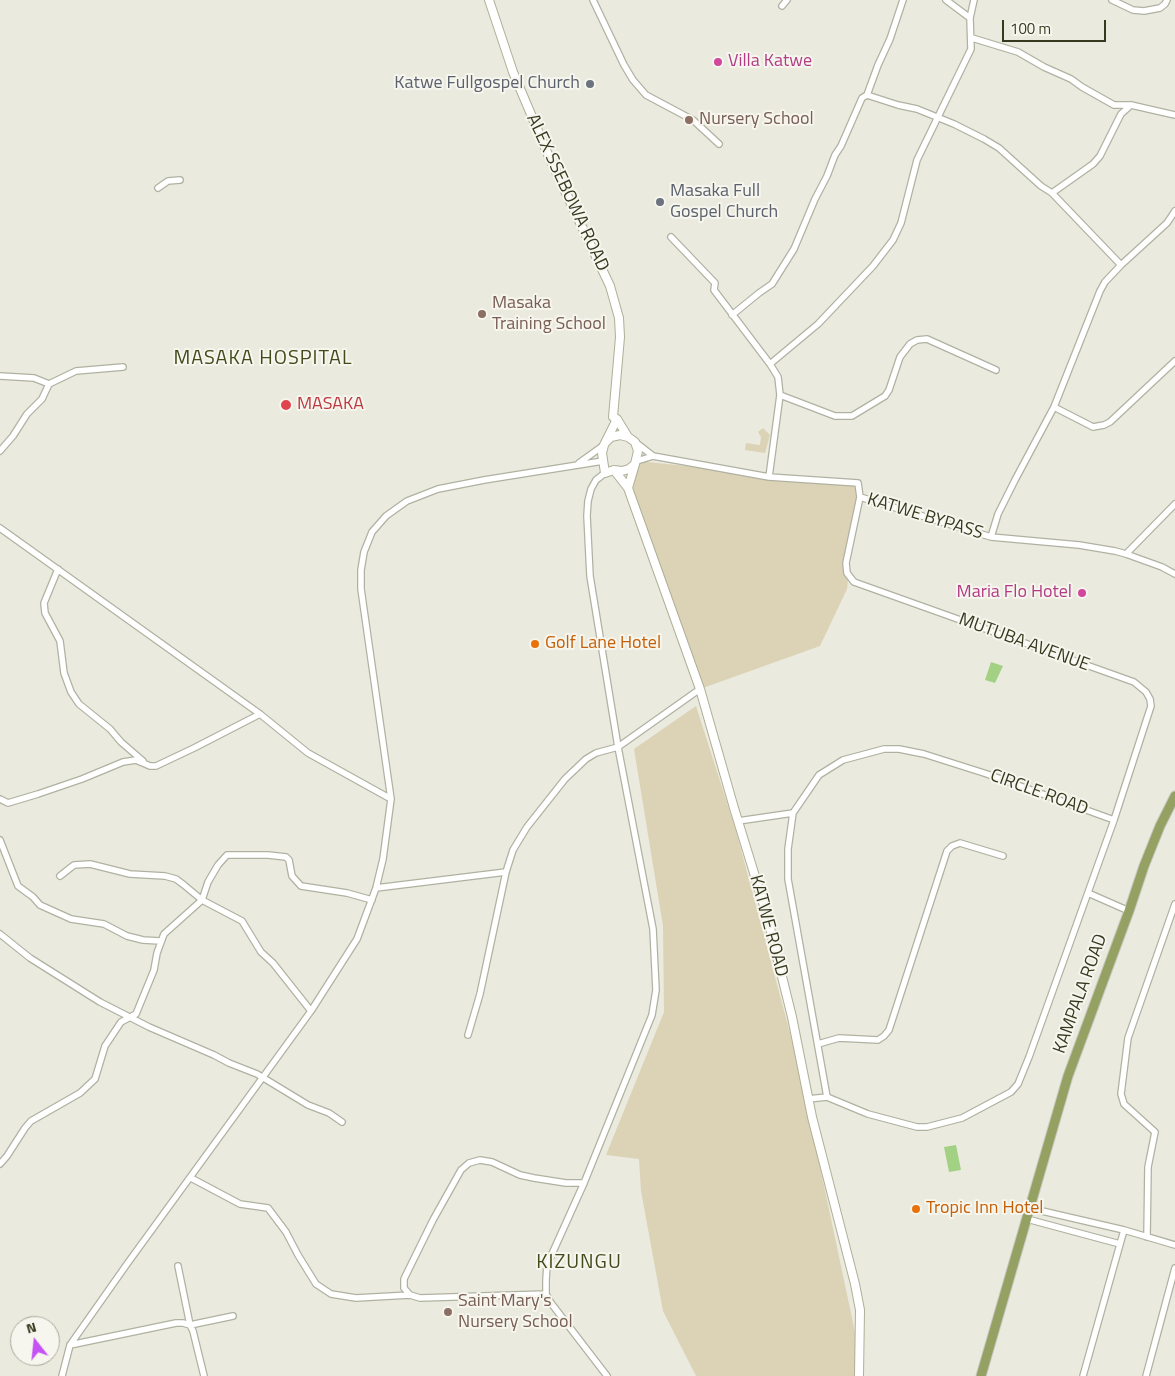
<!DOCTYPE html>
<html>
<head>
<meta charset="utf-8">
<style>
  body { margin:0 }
  #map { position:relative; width:1175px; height:1376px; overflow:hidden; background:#eaeade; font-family:"Titillium Web",sans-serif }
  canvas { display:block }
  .north { position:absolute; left:10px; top:1316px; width:50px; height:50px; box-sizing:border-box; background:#f7f6ee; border:1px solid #a9ab9b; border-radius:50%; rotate:344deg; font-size:14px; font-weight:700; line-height:20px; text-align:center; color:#353a1f }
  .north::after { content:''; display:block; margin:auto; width:18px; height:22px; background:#c452f4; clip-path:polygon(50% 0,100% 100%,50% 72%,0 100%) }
  .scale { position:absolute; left:1002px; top:20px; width:104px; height:22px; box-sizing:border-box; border:2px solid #353a1f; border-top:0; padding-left:6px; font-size:15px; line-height:18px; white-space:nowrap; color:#353a1f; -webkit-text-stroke:4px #f7f6ee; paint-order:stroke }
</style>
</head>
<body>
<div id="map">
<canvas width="1175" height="1376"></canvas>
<div class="north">N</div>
<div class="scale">100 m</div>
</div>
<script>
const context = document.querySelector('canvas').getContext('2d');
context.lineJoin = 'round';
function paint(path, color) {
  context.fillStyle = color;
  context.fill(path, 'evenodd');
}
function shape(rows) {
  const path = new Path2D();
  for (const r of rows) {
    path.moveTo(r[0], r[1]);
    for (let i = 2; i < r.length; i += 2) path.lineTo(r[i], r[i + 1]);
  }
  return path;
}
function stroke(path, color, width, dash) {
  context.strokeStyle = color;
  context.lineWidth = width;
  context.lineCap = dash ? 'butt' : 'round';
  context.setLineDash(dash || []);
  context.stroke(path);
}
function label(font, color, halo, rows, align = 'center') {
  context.font = font + ' "Titillium Web",sans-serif';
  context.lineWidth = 4;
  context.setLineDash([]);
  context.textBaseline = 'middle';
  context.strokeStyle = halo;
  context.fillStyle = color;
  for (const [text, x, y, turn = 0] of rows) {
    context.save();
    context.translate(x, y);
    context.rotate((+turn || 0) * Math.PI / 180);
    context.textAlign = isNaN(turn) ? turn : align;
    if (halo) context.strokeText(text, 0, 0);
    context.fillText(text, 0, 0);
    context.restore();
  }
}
paint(shape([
  [763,428,770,435,765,453,745,450,746,443,760,445,761,437,758,432],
  [637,461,858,483,847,589,820,646,700,689,632,500],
  [696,706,736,831,798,1063,859,1351,858,1376,696,1376,663,1311,641,1191,639,1159,606,1155,664,1012,663,926,634,749]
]), '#dcd2b6');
paint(shape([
  [991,662,1003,666,995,683,985,680],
  [956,1145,961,1170,949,1172,944,1147]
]), '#a2d184');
const street = shape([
  [593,0,624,65,633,80,646,95,693,120,719,144],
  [946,0,970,18],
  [1112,0,1133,10,1144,11,1160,8,1165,4,1167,0],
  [782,6,787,0],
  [972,38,1018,52,1044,67,1071,79,1082,87,1114,105,1131,105,1175,115],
  [867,95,878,65,890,39,903,0],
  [158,188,168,181,180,180],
  [1052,193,1121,265],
  [671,237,715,283,714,290,770,364,778,377,780,395,769,477],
  [732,315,759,293,772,284,794,249,815,199,827,176,835,155,841,146,862,98,867,95,898,105,917,109,954,124,984,139,999,148,1041,186,1052,193,1093,164,1100,156,1121,114,1131,105],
  [770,364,818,324,873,266,893,240,901,223,917,160,971,49,970,18,974,0],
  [0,376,34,378,49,384,76,371,123,367],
  [780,395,835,416,852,416,885,396,889,390,900,357,910,344,917,340,927,339,996,370],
  [1054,407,1093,427,1104,425,1110,422,1175,361],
  [635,442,653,456,769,477,858,483,860,497,991,537,1079,545,1115,551,1126,554,1162,567,1175,574],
  [0,451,13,436,27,414,42,399,49,384],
  [637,461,653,456],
  [579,463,604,445],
  [605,473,596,480,591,489,588,501,587,516,590,576,618,747,653,929,656,990,652,1015,584,1183,547,1265,546,1280,546,1294,551,1303,607,1376],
  [860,497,846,563,847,573,854,582,1134,682,1146,692,1150,699,1151,706,1114,820],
  [0,528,260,714,308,753,391,799],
  [991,537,998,514,1015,480,1054,407,1100,291,1105,282,1121,265,1167,223,1175,211],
  [1126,554,1175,504],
  [58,569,44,603,45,613,60,641,64,673,71,692,79,704,110,729,121,742,143,761],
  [0,799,8,803,38,794,82,779,123,762,136,760,150,766,156,766,194,748,260,714],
  [738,821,793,813],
  [0,840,18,886,33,897,40,905,71,919,104,924,127,936,143,940,160,941],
  [60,876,74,865,90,864,130,874,165,876,176,879,184,885,202,900,208,882,218,865,227,855,268,855,286,857,289,860,292,876,301,886,347,893,372,900],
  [376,888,506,872],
  [1088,893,1129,911],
  [0,934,30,958,100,1002,149,1027,214,1055,229,1063,257,1074,308,1105,329,1113,342,1122],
  [468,1035,480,994,506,872,513,850,527,827,565,779,586,759,596,753,618,747,700,689],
  [818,1044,839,1038,878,1040,884,1036,889,1030,947,851,952,846,960,843,1003,856],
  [808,1099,827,1097,868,1114,917,1127,927,1127,962,1118,1011,1092,1018,1084,1029,1057,1114,820,987,774,924,754,899,749,884,749,843,760,819,775,793,813,788,849,788,879,827,1097],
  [0,1164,7,1156,25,1128,31,1121,80,1093,95,1079,105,1046,121,1022,136,1014,154,970,157,953,164,934,202,900,242,921,261,952,273,963,311,1011],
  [191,1178,240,1204,268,1208,286,1232,298,1255,316,1284,331,1294,356,1298,410,1295],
  [1029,1208,1124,1230,1175,1245],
  [1027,1219,1120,1244],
  [1147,1237,1148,1167,1155,1132,1124,1104,1121,1094,1128,1038,1175,904],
  [178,1266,190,1325,233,1316],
  [546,1294,420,1298,410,1295,404,1288,404,1279,433,1220,461,1170,469,1163,480,1160,492,1162,520,1175,534,1178,566,1183,584,1183],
  [70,1345,176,1323,183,1323,190,1325,193,1331,204,1376],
  [62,1376,70,1345,127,1264,311,1011,357,939,376,888,383,859,391,799,361,589,361,570,364,552,372,532,386,516,407,501,438,489,484,480,603,461],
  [1083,1376,1124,1230],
  [1146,1376,1175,1268]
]);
const secondary = shape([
  [489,0,513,72,550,159,610,286,619,318,620,337,613,417,617,419,628,437],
  [605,443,611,437,620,435,628,437,635,442,638,451,635,464,629,469,622,471,614,470,605,473,602,453,604,445,617,419],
  [614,470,628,488,700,689,734,808,766,912,792,1017,812,1117,855,1284,860,1310,859,1376],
  [628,488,635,464]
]);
const primary = shape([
  [981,1376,1068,1076,1129,911,1144,866,1160,826,1175,796]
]);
stroke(street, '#b0b2a1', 8);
stroke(secondary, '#aeb097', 10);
stroke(primary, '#c6c8c0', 11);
stroke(street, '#fff', 5.5);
stroke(secondary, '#fff', 8);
stroke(primary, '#94a162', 9);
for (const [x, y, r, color] of [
  [718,62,5,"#d1479c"],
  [590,84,5,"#6b7280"],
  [689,120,5,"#8d6e63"],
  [660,202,5,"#6b7280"],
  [482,314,5,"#8d6e63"],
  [286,405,6,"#e0444e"],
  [1082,593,5,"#d1479c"],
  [535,644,5,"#e8710a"],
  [916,1209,5,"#e8710a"],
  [448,1312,5,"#8d6e63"]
]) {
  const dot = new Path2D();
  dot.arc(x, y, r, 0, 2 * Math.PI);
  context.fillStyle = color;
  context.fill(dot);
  stroke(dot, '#f7f6ee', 2);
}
label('18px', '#b23c85', '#f7f6ee', [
  ["Villa Katwe",728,62],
  ["Maria Flo Hotel",1072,593,"right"]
], 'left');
label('18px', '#5b616d', '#f7f6ee', [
  ["Katwe Fullgospel Church",580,84],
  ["Masaka Full",670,192,"left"],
  ["Gospel Church",670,213,"left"]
], 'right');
label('18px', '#785e54', '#f7f6ee', [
  ["Nursery School",699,120],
  ["Masaka",492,304],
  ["Training School",492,325],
  ["Saint Mary's",458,1302],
  ["Nursery School",458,1323]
], 'left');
label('18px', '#353a1f', '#f7f6ee', [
  ["ALEX SSEBOWA ROAD",567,193,65],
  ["KATWE BYPASS",925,517,17],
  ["MUTUBA AVENUE",1024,643,20],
  ["CIRCLE ROAD",1039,793,20],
  ["KATWE ROAD",768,926,75],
  ["KAMPALA ROAD",1081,994,-70]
]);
label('18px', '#be3a42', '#f7f6ee', [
  ["MASAKA",297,405]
], 'left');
label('18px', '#c56008', '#f7f6ee', [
  ["Golf Lane Hotel",545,644],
  ["Tropic Inn Hotel",926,1209]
], 'left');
context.letterSpacing = '1px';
label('20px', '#424c1b', '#f7f6ee', [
  ["MASAKA HOSPITAL",263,359],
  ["KIZUNGU",579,1263]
]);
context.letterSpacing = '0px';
</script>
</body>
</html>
